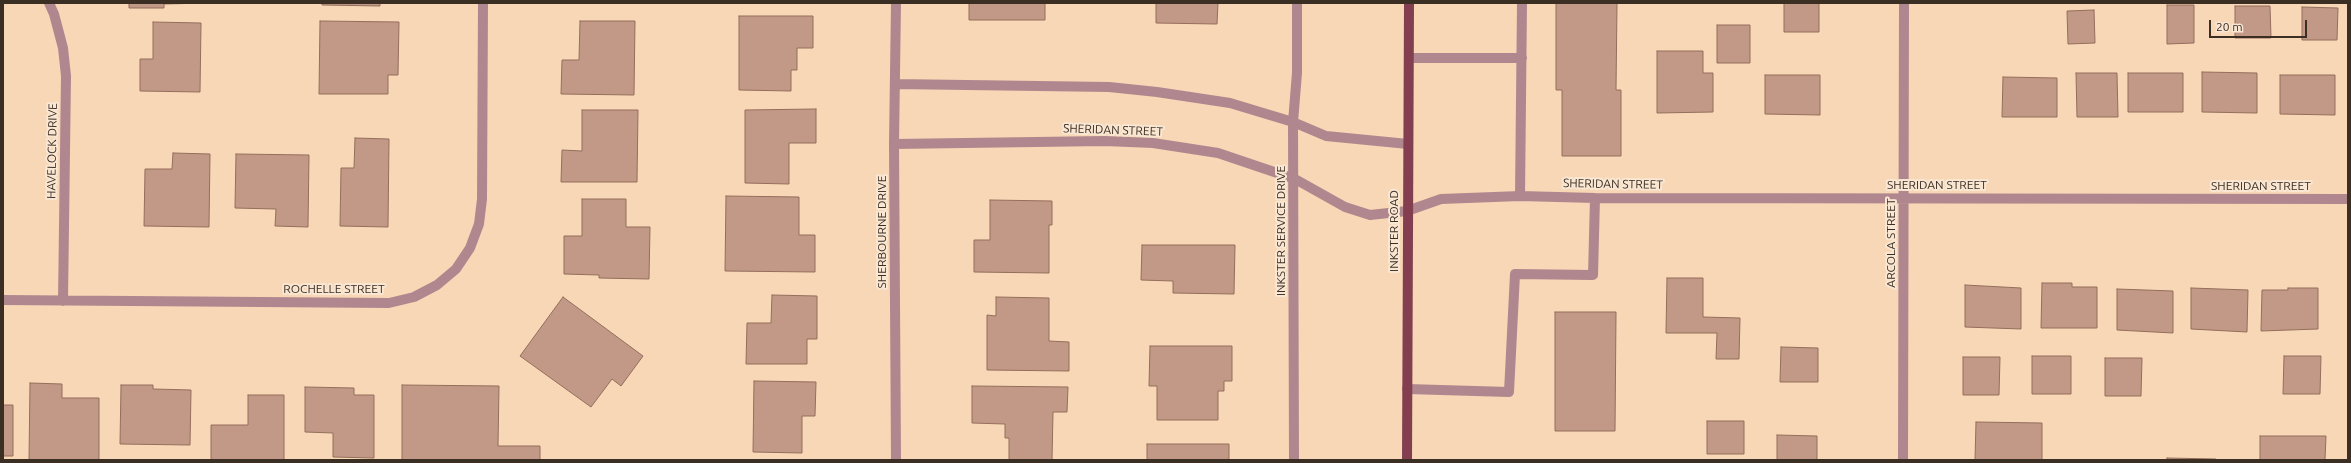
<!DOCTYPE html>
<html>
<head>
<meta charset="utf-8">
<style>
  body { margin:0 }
  #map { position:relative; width:2351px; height:463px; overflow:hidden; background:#f7d7b6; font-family:Ubuntu,sans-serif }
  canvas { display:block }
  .frame { position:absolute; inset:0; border:4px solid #3b2e22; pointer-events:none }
  .scale { position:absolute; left:2209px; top:20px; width:98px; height:18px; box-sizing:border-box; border:2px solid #3b2e22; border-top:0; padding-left:5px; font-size:12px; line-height:14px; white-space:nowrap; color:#3b2e22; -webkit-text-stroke:3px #fae7d3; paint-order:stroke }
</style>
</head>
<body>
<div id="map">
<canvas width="2351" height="463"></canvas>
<div class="frame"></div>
<div class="scale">20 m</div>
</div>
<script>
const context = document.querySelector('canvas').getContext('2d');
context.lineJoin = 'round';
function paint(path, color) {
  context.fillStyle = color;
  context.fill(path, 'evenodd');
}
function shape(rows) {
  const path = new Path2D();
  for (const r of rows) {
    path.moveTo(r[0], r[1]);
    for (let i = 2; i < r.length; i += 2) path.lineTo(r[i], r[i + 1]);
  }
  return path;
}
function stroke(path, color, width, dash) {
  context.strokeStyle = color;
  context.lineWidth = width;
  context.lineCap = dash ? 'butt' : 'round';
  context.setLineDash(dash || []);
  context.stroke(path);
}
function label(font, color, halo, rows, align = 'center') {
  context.font = font + ' Ubuntu,sans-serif';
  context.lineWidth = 4;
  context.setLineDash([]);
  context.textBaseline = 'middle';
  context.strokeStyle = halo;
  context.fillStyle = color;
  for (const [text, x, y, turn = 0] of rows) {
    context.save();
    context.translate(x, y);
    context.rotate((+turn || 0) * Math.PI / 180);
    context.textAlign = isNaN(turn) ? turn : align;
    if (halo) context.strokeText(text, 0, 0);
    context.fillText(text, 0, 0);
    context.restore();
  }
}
const building = shape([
  [129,3,208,3,164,4,164,8,129,8,129,3],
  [322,3,380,3,380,6,322,5,322,3],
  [969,3,1045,3,1045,20,969,20,969,3],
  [1156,3,1218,3,1217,24,1156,23,1156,3],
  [1556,3,1617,3,1616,90,1621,90,1621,156,1562,156,1562,90,1556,90,1556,3],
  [1784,3,1819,3,1819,32,1784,32,1784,3],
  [2167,5,2194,5,2194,43,2167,44,2167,5],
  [2235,6,2270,6,2271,38,2235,38,2235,6],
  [2302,7,2338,8,2337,40,2302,40,2302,7],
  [2094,10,2095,43,2068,44,2067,11,2094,10],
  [739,16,813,16,813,48,797,48,797,70,791,70,791,91,739,90,739,16],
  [320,21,399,22,398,75,388,75,388,94,319,94,320,21],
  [580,21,635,21,634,95,561,94,562,60,579,60,580,21],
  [153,22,201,23,200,92,140,91,140,59,153,59,153,22],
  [1717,25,1750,25,1750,63,1717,63,1717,25],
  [1657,51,1703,51,1703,73,1713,73,1713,112,1657,113,1657,51],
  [2202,72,2257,73,2257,113,2202,112,2202,72],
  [2076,73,2117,73,2118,117,2077,117,2076,73],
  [2128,73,2183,73,2183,112,2128,112,2128,73],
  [1765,75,1820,75,1820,115,1765,114,1765,75],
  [2280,75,2335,75,2335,115,2280,114,2280,75],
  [2003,77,2057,78,2057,117,2002,117,2003,77],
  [816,109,816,143,789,143,789,184,745,183,745,110,816,109],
  [582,110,638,110,637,182,561,182,562,150,582,151,582,110],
  [355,138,389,139,388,227,340,226,341,168,354,168,355,138],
  [173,153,210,154,209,227,144,226,145,169,172,169,173,153],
  [236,154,309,155,308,227,275,226,276,209,235,208,236,154],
  [726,196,799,197,799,235,815,235,815,272,725,271,726,196],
  [582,199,626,199,626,227,650,227,649,279,599,278,599,275,564,274,564,236,582,236,582,199],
  [990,200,1052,201,1052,225,1049,225,1049,273,974,272,974,240,990,240,990,200],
  [1142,245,1235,245,1234,294,1173,293,1173,281,1141,280,1142,245],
  [1667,278,1703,278,1703,317,1740,318,1739,359,1716,359,1717,333,1666,333,1667,278],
  [2042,283,2072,283,2072,287,2097,287,2097,328,2041,328,2042,283],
  [1965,285,2021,288,2021,329,1965,327,1965,285],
  [2191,288,2248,290,2247,332,2191,329,2191,288],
  [2288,288,2318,288,2318,329,2261,331,2262,290,2288,290,2288,288],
  [2117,289,2173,291,2173,333,2117,330,2117,289],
  [772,295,817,296,817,339,807,339,807,364,746,364,747,323,771,323,772,295],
  [563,297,643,356,621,386,612,379,591,407,520,356,563,297],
  [996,297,1049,298,1049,341,1069,342,1069,371,987,370,987,315,996,316,996,297],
  [1555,312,1616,312,1615,431,1555,431,1555,312],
  [1150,346,1232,346,1232,381,1224,381,1224,391,1218,391,1218,420,1157,420,1157,386,1149,386,1150,346],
  [1781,347,1818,348,1818,382,1780,382,1781,347],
  [2032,356,2071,356,2071,394,2032,394,2032,356],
  [2284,356,2321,356,2320,394,2283,394,2284,356],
  [1963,357,2000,357,1999,395,1963,395,1963,357],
  [2105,358,2142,358,2141,396,2105,396,2105,358],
  [754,381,816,382,815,416,802,416,802,453,753,452,754,381],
  [30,383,62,384,62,398,99,398,99,460,29,460,30,383],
  [121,385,153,385,153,389,191,390,190,445,120,444,121,385],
  [402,385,499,386,498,446,540,446,540,460,402,460,402,385],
  [972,386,1068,387,1067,412,1053,412,1052,460,1009,460,1009,438,1005,438,1005,424,972,423,972,386],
  [305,387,354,388,354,395,374,395,374,458,333,457,333,433,305,432,305,387],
  [248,395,284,395,284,460,211,460,211,425,248,425,248,395],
  [3,405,13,405,13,456,3,456,3,405],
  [1707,421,1744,421,1744,454,1707,454,1707,421],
  [1976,422,2042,423,2042,460,1975,460,1976,422],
  [1777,435,1817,436,1817,460,1777,460,1777,435],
  [2260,436,2326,436,2325,460,2260,460,2260,436],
  [1147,444,1229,444,1229,460,1147,460,1147,444],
  [2167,458,2216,459,2216,460,2167,460,2167,458]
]);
paint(building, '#c29986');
stroke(building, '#946e5b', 1);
stroke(shape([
  [49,3,54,14,63,48,66,76,63,301],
  [1409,58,1522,58],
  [895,84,1109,87,1157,92,1230,103,1293,122,1326,136,1408,144],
  [894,144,1105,141,1153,143,1218,153,1295,179,1345,207,1370,215,1407,211,1441,199,1520,196,1595,198,2348,199],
  [1520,196,1522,3],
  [3,300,389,303,414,297,437,285,456,269,470,248,479,224,482,199,483,3],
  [1407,389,1509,392,1515,274,1593,275,1595,198],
  [896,460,894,144,896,3],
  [1294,460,1293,122,1297,73,1297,3],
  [1903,460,1904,3]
]), '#b0878e', 10);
stroke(shape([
  [1407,460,1409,3]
]), '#833f4f', 10);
label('12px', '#3b2e22', '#fae7d3', [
  ["SHERIDAN STREET",1113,130,2],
  ["HAVELOCK DRIVE",52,151,-89],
  ["SHERIDAN STREET",1613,184,1],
  ["SHERIDAN STREET",1937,185],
  ["SHERIDAN STREET",2261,186],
  ["INKSTER SERVICE DRIVE",1281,231,-90],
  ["INKSTER ROAD",1394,231,-90],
  ["SHERBOURNE DRIVE",882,232,-90],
  ["ARCOLA STREET",1891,243,-90],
  ["ROCHELLE STREET",334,289]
]);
</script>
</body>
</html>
